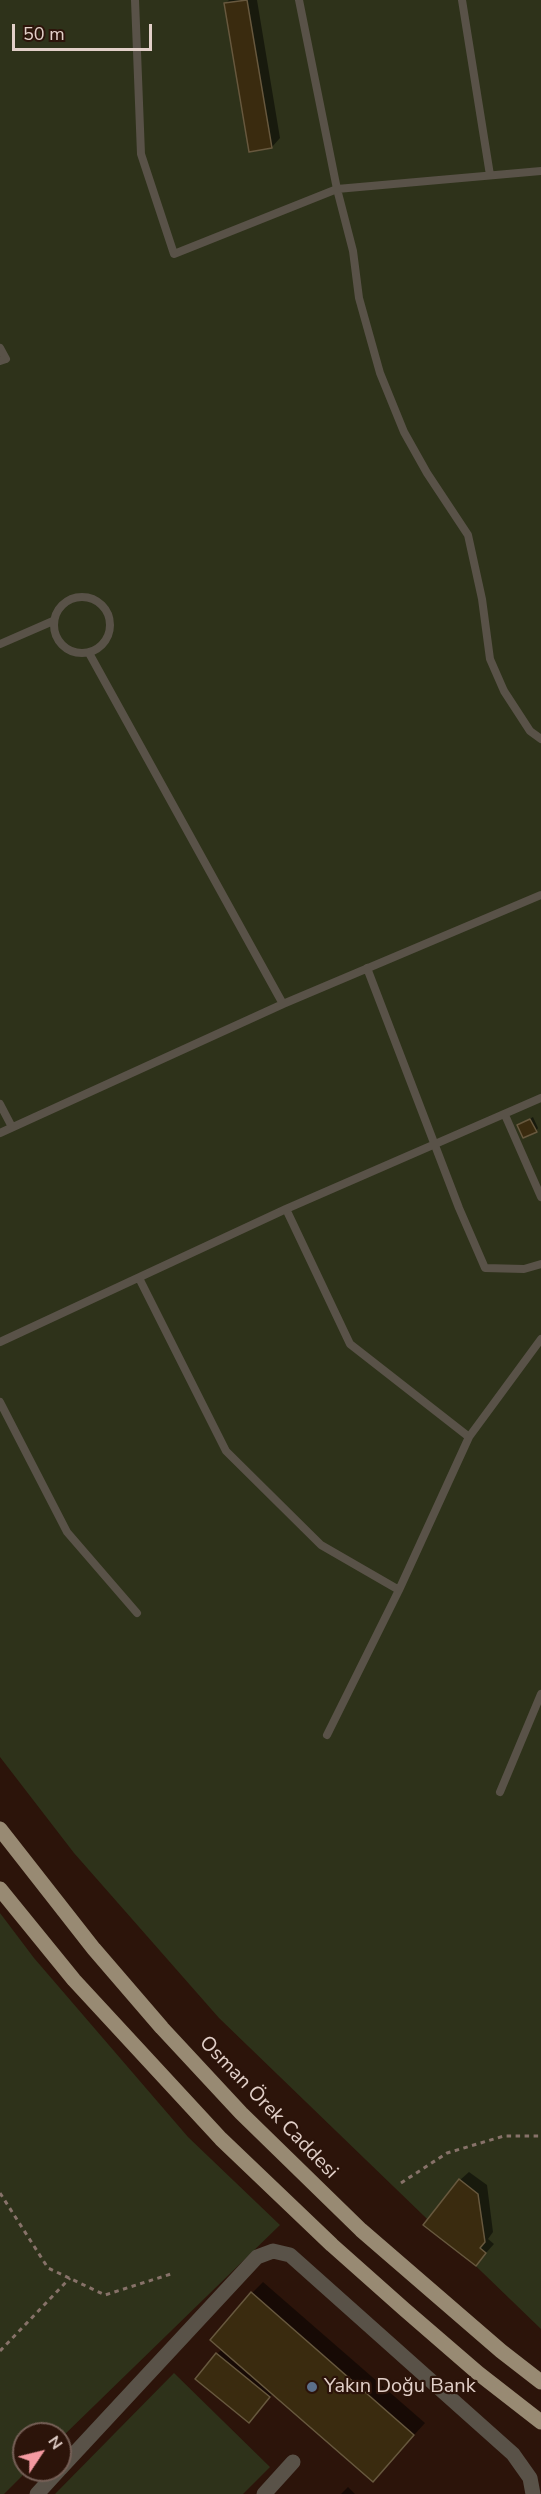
<!DOCTYPE html>
<html>
<head>
<meta charset="utf-8">
<style>
  body { margin:0 }
  #map { position:relative; width:541px; height:2494px; overflow:hidden; background:#2c140a; font-family:"Nunito Sans",sans-serif }
  canvas { display:block }
  .north { position:absolute; left:12px; top:2422px; width:60px; height:60px; box-sizing:border-box; background:#2c140a; border:2px solid #755f56; border-radius:50%; rotate:55deg; font-size:16px; font-weight:700; line-height:24px; text-align:center; color:#e2d0c9 }
  .north::after { content:''; display:block; margin:auto; width:21px; height:27px; background:#f49aa1; clip-path:polygon(50% 0,100% 100%,50% 72%,0 100%) }
  .scale { position:absolute; left:12px; top:24px; width:140px; height:27px; box-sizing:border-box; border:3px solid #e2d0c9; border-top:0; padding-left:8px; font-size:18px; line-height:21px; white-space:nowrap; color:#e2d0c9; -webkit-text-stroke:4px #2c140a; paint-order:stroke }
</style>
</head>
<body>
<div id="map">
<canvas width="541" height="2494"></canvas>
<div class="north">N</div>
<div class="scale">50 m</div>
</div>
<script>
const context = document.querySelector('canvas').getContext('2d');
context.lineJoin = 'round';
function paint(path, color) {
  context.fillStyle = color;
  context.fill(path, 'evenodd');
}
function shape(rows) {
  const path = new Path2D();
  for (const r of rows) {
    if (r.length === 3) {
      path.moveTo(r[0] + r[2], r[1]);
      path.arc(r[0], r[1], r[2], 0, 2 * Math.PI);
      continue;
    }
    path.moveTo(r[0], r[1]);
    for (let i = 2; i < r.length; i += 2) path.lineTo(r[i], r[i + 1]);
  }
  return path;
}
function stroke(path, color, width, dash) {
  context.strokeStyle = color;
  context.lineWidth = width;
  context.lineCap = dash ? 'butt' : 'round';
  context.setLineDash(dash || []);
  context.stroke(path);
}
function label(font, color, halo, rows, align = 'center') {
  context.font = font + ' "Nunito Sans",sans-serif';
  context.lineWidth = 4.5;
  context.setLineDash([]);
  context.textBaseline = 'middle';
  context.strokeStyle = halo;
  context.fillStyle = color;
  for (const [text, x, y, turn = 0] of rows) {
    context.save();
    context.translate(x, y);
    context.rotate((+turn || 0) * Math.PI / 180);
    context.textAlign = isNaN(turn) ? turn : align;
    if (halo) context.strokeText(text, 0, 0);
    context.fillText(text, 0, 0);
    context.restore();
  }
}
paint(shape([
  [0,0,541,0,541,2329,219,2018,74,1853,0,1757],
  [0,1913,34,1958,188,2137,280,2225,60,2439,60,2434,24,2434,24,2470,28,2470,4,2494,0,2494],
  [174,2373,270,2467,243,2494,55,2494]
]), '#2e321a');
paint(shape([
  [229,0,257,0,280,138,272,147,225,4],
  [533,1117,538,1128,536,1131,519,1125],
  [469,2172,487,2185,493,2232,488,2239,494,2244,476,2264,460,2180],
  [263,2282,425,2423,373,2480,273,2393,257,2412,217,2354,222,2349,252,2293],
  [348,2487,355,2494,341,2494]
]), '#0007');
const building = shape([
  [247,0,272,148,249,152,224,3,247,0],
  [530,1119,537,1132,523,1138,517,1125,530,1119],
  [459,2179,478,2194,485,2242,480,2248,486,2253,476,2266,423,2225,459,2179],
  [251,2292,414,2435,373,2482,210,2340,251,2292],
  [216,2353,270,2397,249,2423,195,2379,216,2353]
]);
paint(building, '#3a2b0f');
stroke(building, '#67583e', 1.5);
stroke(shape([
  [401,2183,447,2153,504,2136,541,2136],
  [0,2193,48,2268,105,2295,174,2273],
  [0,2351,70,2278]
]), '#877269', 3, [4.5, 4.5]);
stroke(shape([
  [135,0,141,154,174,254,337,189,541,171],
  [299,0,337,189,353,251,359,298,380,373,404,432,427,473,468,535,482,599,490,659,504,691,530,731,541,739],
  [462,0,490,175],
  [0,348,6,359,0,361],
  [82,625,28],
  [0,644,53,621],
  [89,653,283,1004],
  [367,968,459,1208,485,1268,524,1269,541,1264],
  [0,1104,12,1127],
  [505,1115,541,1197],
  [0,1133,283,1004,541,895],
  [286,1209,350,1344,469,1437],
  [139,1278,226,1451,321,1545,399,1590],
  [0,1342,286,1209,541,1098],
  [0,1402,67,1532,137,1613],
  [327,1735,399,1590,469,1437,541,1339],
  [500,1792,541,1694]
]), '#595248', 8);
stroke(shape([
  [60,2469,257,2257,273,2251,290,2255,513,2454,530,2478,533,2494],
  [37,2494,59,2470],
  [264,2494,293,2462]
]), '#595248', 15);
stroke(shape([
  [0,1829,94,1949,162,2028,241,2113,361,2230,501,2351,541,2382],
  [0,1889,74,1980,221,2139,332,2245,404,2309,478,2373,541,2422]
]), '#988a73', 15);
for (const [x, y, r, color] of [
  [312,2387,6,"#5c6f8a"]
]) {
  const dot = new Path2D();
  dot.arc(x, y, r, 0, 2 * Math.PI);
  context.fillStyle = color;
  context.fill(dot);
  stroke(dot, '#2c140a', 2);
}
label('20px', '#e2d0c9', '#2c140a', [
  ["Osman Örek Caddesi",268,2108,46]
]);
label('20px', '#e2d0c9', '#2c140a', [
  ["Yakın Doğu Bank",324,2387]
], 'left');
</script>
</body>
</html>
